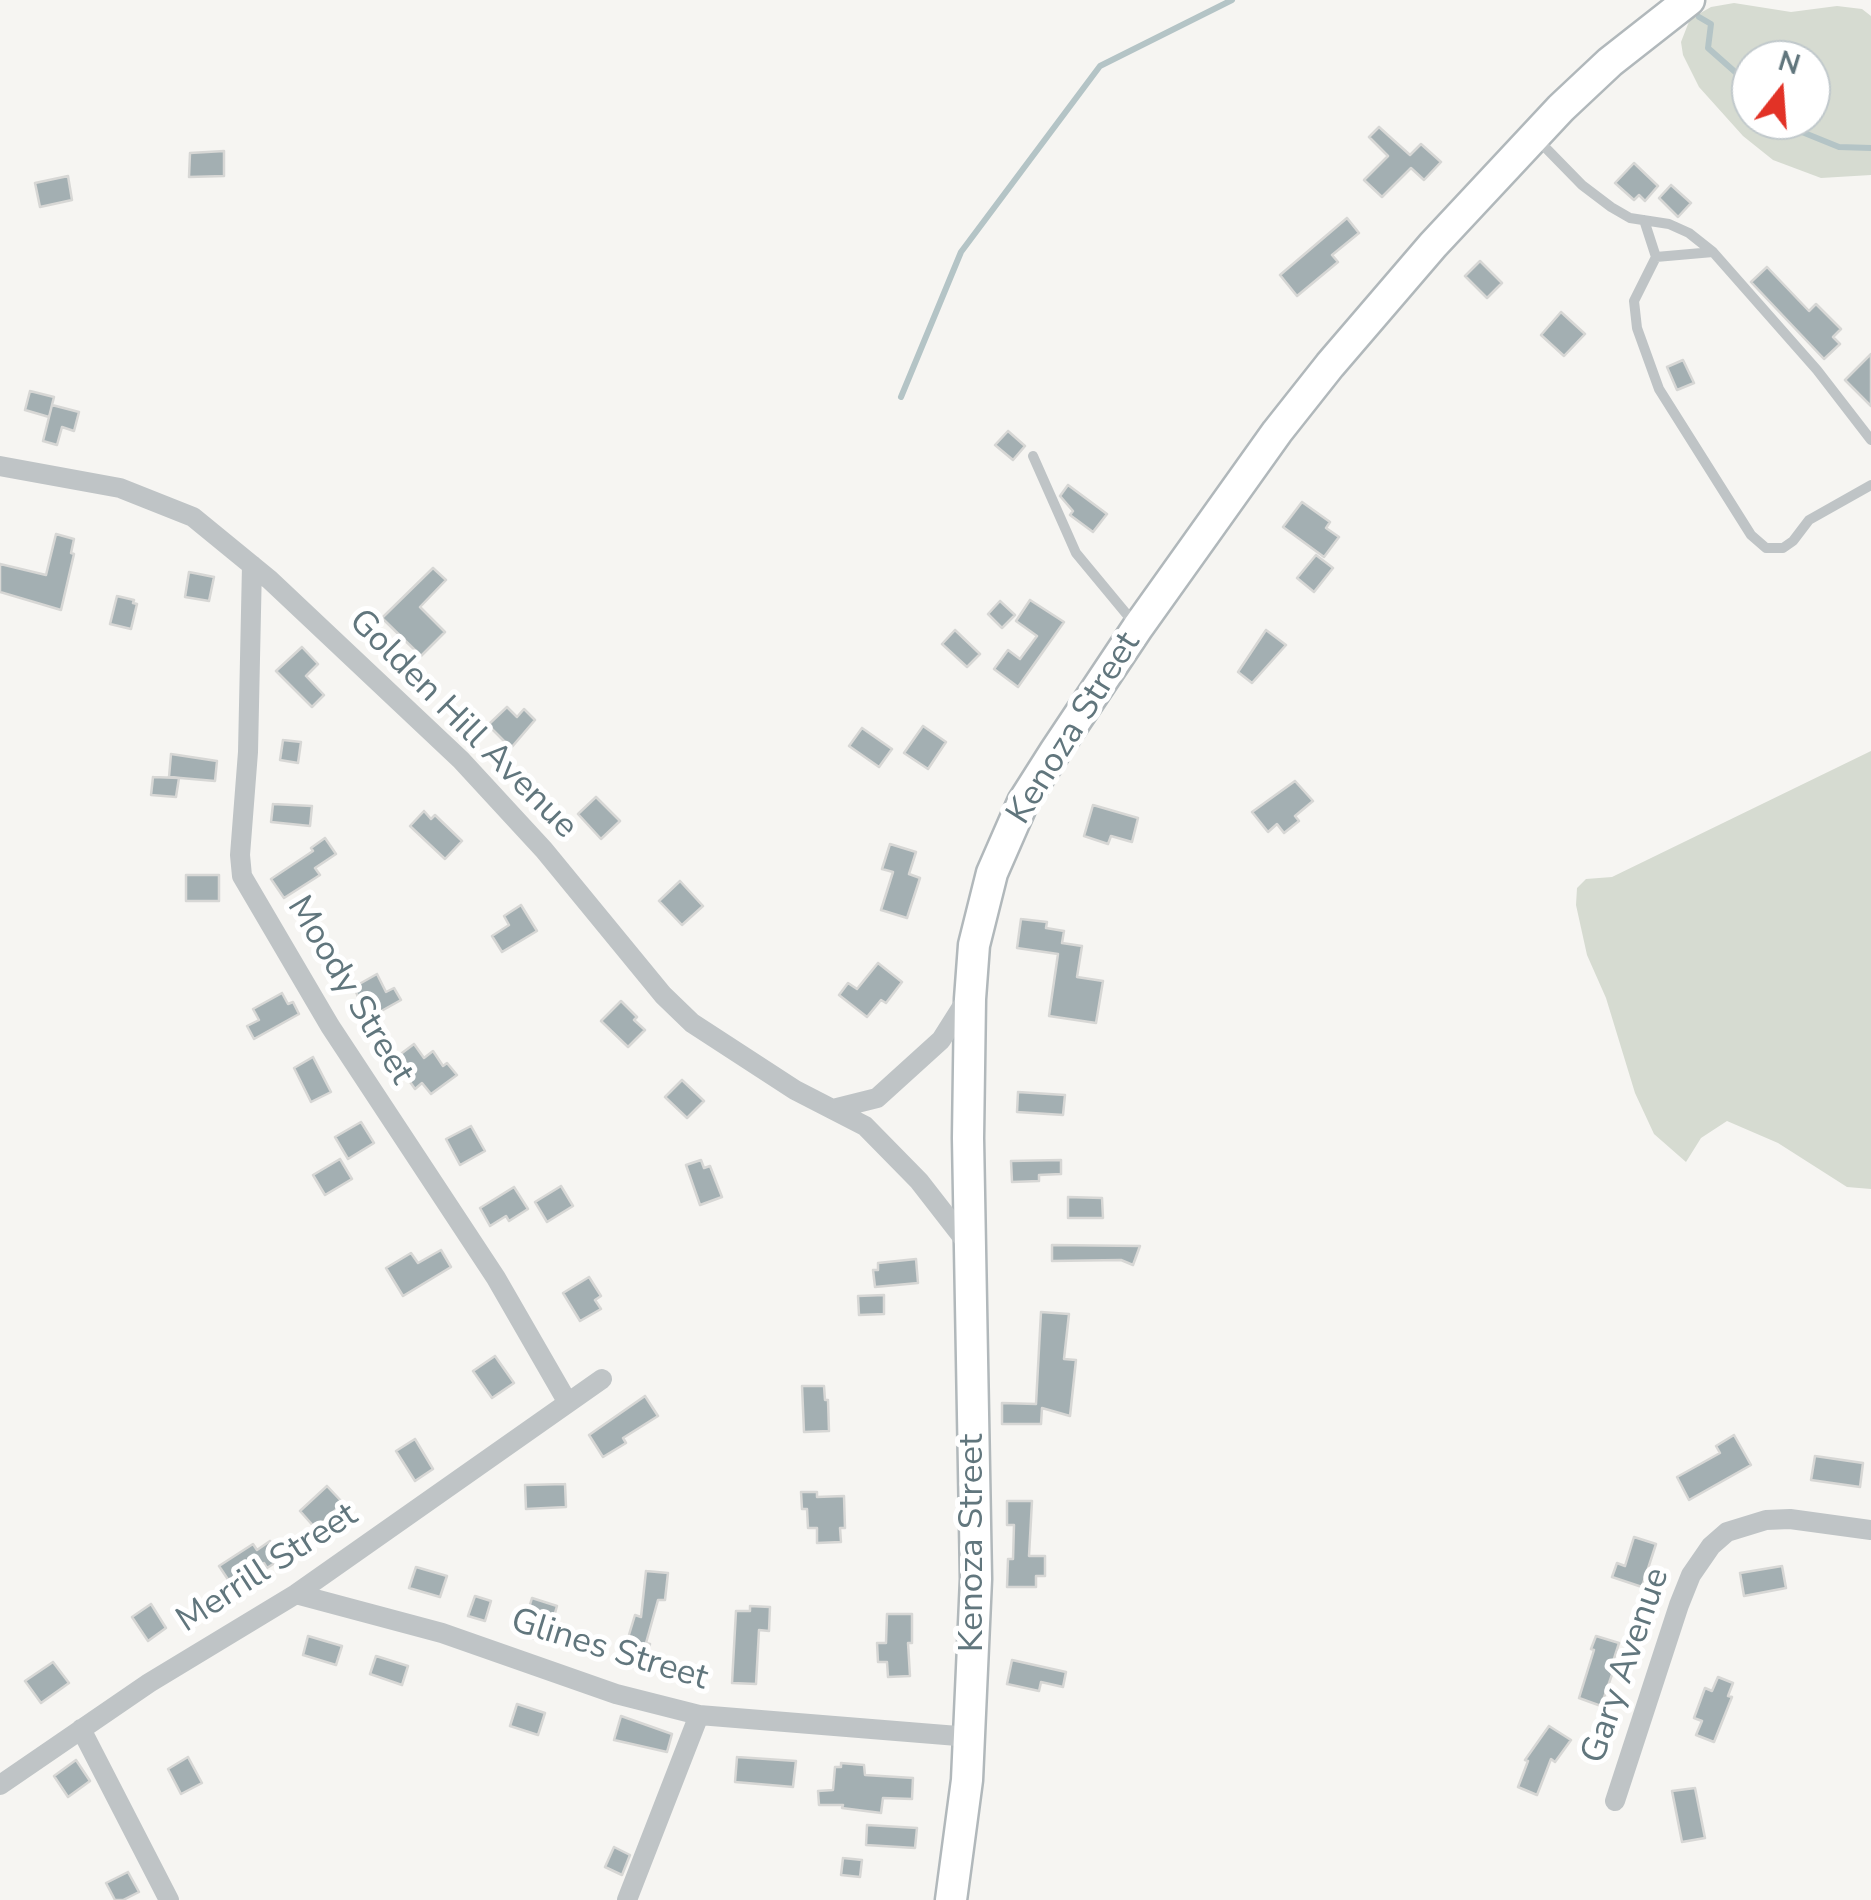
<!DOCTYPE html>
<html>
<head>
<meta charset="utf-8">
<style>
  body { margin:0 }
  #map { position:relative; width:1871px; height:1900px; overflow:hidden; background:#f6f5f2; font-family:"Nunito Sans",sans-serif }
  canvas { display:block }
  .north { position:absolute; left:1731px; top:40px; width:100px; height:100px; box-sizing:border-box; background:#fff; border:2px solid #c0c8cb; border-radius:50%; rotate:17deg; font-size:28px; font-weight:700; line-height:40px; text-align:center; color:#61767d }
  .north::after { content:''; display:block; margin:auto; width:35px; height:45px; background:#e23226; clip-path:polygon(50% 0,100% 100%,50% 72%,0 100%) }
</style>
</head>
<body>
<div id="map">
<canvas width="1871" height="1900"></canvas>
<div class="north">N</div>
</div>
<script>
const context = document.querySelector('canvas').getContext('2d');
context.lineJoin = 'round';
function paint(path, color) {
  context.fillStyle = color;
  context.fill(path, 'evenodd');
}
function shape(rows) {
  const path = new Path2D();
  for (const r of rows) {
    path.moveTo(r[0], r[1]);
    for (let i = 2; i < r.length; i += 2) path.lineTo(r[i], r[i + 1]);
  }
  return path;
}
function stroke(path, color, width, dash) {
  context.strokeStyle = color;
  context.lineWidth = width;
  context.lineCap = dash ? 'butt' : 'round';
  context.setLineDash(dash || []);
  context.stroke(path);
}
function label(font, color, halo, rows, align = 'center') {
  context.font = font + ' "Nunito Sans",sans-serif';
  context.lineWidth = 10;
  context.setLineDash([]);
  context.textBaseline = 'middle';
  context.strokeStyle = halo;
  context.fillStyle = color;
  for (const [text, x, y, turn = 0] of rows) {
    context.save();
    context.translate(x, y);
    context.rotate((+turn || 0) * Math.PI / 180);
    context.textAlign = isNaN(turn) ? turn : align;
    if (halo) context.strokeText(text, 0, 0);
    context.fillText(text, 0, 0);
    context.restore();
  }
}
paint(shape([
  [1734,3,1791,12,1837,6,1862,9,1871,16,1871,175,1821,178,1773,160,1743,136,1699,87,1683,55,1681,42,1690,19,1711,7],
  [1751,60,1811,60,1811,120,1751,120],
  [1871,751,1871,1189,1847,1187,1778,1143,1727,1121,1701,1138,1686,1162,1654,1134,1635,1093,1606,998,1587,955,1576,905,1577,888,1586,879,1612,877]
]), '#d6dbd1');
stroke(shape([
  [1699,17,1711,24,1708,48,1751,86],
  [1788,120,1802,132,1839,147,1871,148],
  [901,397,961,252,1100,66,1232,0]
]), '#b4c4c6', 6);
const building = shape([
  [1379,127,1410,155,1421,144,1441,162,1424,180,1411,168,1382,197,1364,180,1388,156,1369,137,1379,127],
  [224,151,224,176,189,177,190,153,224,151],
  [1634,163,1658,186,1645,201,1639,195,1634,200,1615,183,1634,163],
  [68,176,72,200,40,207,35,183,68,176],
  [1671,185,1691,203,1678,217,1659,198,1671,185],
  [1347,218,1359,233,1332,255,1338,262,1297,296,1280,275,1347,218],
  [1480,261,1502,283,1487,298,1465,276,1480,261],
  [1767,267,1809,311,1816,304,1841,329,1833,337,1840,344,1824,359,1751,282,1767,267],
  [1561,312,1585,334,1564,356,1541,335,1561,312],
  [1871,354,1871,406,1845,380,1871,354],
  [1683,360,1694,383,1677,390,1667,367,1683,360],
  [30,391,54,397,49,417,25,410,30,391],
  [52,405,79,412,74,431,62,427,57,445,43,441,52,405],
  [1008,431,1025,446,1013,460,995,445,1008,431],
  [1068,485,1107,514,1093,532,1070,515,1073,511,1060,496,1068,485],
  [1302,502,1330,522,1326,528,1339,537,1324,557,1283,527,1302,502],
  [56,534,74,539,71,553,74,554,61,610,0,592,0,564,46,575,56,534],
  [1316,555,1333,568,1314,592,1297,578,1316,555],
  [433,568,446,580,420,607,445,632,421,656,382,618,433,568],
  [189,572,214,577,209,601,185,597,189,572],
  [117,596,134,600,133,603,137,604,131,629,110,624,117,596],
  [1030,600,1064,622,1018,687,994,669,1008,650,1020,659,1037,636,1016,621,1030,600],
  [1000,601,1015,615,1002,628,988,614,1000,601],
  [955,630,980,654,967,667,942,644,955,630],
  [1266,630,1286,645,1252,683,1238,672,1266,630],
  [302,647,318,664,306,676,324,695,312,707,276,671,302,647],
  [507,707,517,717,524,709,535,720,511,748,488,725,507,707],
  [923,726,946,742,928,769,904,753,923,726],
  [862,728,892,749,879,767,849,746,862,728],
  [283,740,301,742,298,763,280,760,283,740],
  [171,754,217,761,215,781,169,777,171,754],
  [153,777,179,778,176,797,151,795,153,777],
  [1295,781,1313,801,1295,816,1299,821,1284,833,1277,824,1268,832,1252,812,1295,781],
  [596,797,620,821,601,839,578,814,596,797],
  [273,804,312,806,310,826,271,822,273,804],
  [1093,805,1138,818,1132,842,1111,836,1108,844,1084,836,1093,805],
  [424,811,431,819,435,815,462,841,445,859,410,826,424,811],
  [325,838,336,854,315,868,320,875,284,898,271,879,313,851,311,848,325,838],
  [890,844,916,852,909,874,920,878,907,918,881,910,893,872,882,869,890,844],
  [186,875,219,875,219,901,186,901,186,875],
  [680,881,703,906,682,925,659,901,680,881],
  [521,905,537,931,502,952,492,936,509,925,504,916,521,905],
  [1021,919,1047,922,1046,928,1064,931,1062,943,1082,946,1077,977,1103,981,1096,1023,1049,1016,1058,954,1017,948,1021,919],
  [878,963,902,982,886,1003,881,1000,867,1017,839,995,848,983,857,989,878,963],
  [377,974,386,992,394,988,401,1000,367,1019,354,987,377,974],
  [282,993,288,1004,293,1002,299,1014,254,1039,247,1026,259,1020,253,1009,282,993],
  [621,1001,637,1017,634,1020,645,1030,628,1047,601,1021,621,1001],
  [414,1044,424,1058,433,1051,443,1066,447,1063,457,1075,431,1094,422,1083,415,1089,394,1059,414,1044],
  [313,1057,331,1092,311,1102,294,1068,313,1057],
  [682,1080,704,1101,687,1118,665,1097,682,1080],
  [1018,1092,1065,1095,1063,1115,1017,1112,1018,1092],
  [361,1122,374,1143,348,1159,335,1137,361,1122],
  [471,1126,485,1151,460,1165,446,1139,471,1126],
  [340,1159,352,1179,325,1195,313,1175,340,1159],
  [701,1160,704,1168,710,1166,722,1197,700,1205,686,1165,701,1160],
  [1061,1160,1061,1174,1039,1175,1039,1181,1012,1182,1011,1161,1061,1160],
  [561,1186,573,1206,547,1222,535,1202,561,1186],
  [514,1187,528,1209,509,1221,506,1216,490,1226,480,1208,514,1187],
  [1068,1197,1102,1198,1103,1218,1068,1218,1068,1197],
  [1052,1245,1140,1246,1133,1265,1121,1260,1052,1261,1052,1245],
  [441,1250,451,1267,403,1296,386,1268,411,1253,418,1263,441,1250],
  [916,1259,918,1283,875,1287,873,1270,878,1270,878,1263,916,1259],
  [589,1277,601,1296,595,1300,601,1309,580,1321,563,1293,589,1277],
  [884,1295,884,1314,859,1315,858,1296,884,1295],
  [1041,1312,1069,1314,1064,1359,1076,1360,1070,1416,1042,1408,1041,1424,1002,1424,1002,1403,1036,1404,1041,1312],
  [495,1356,514,1383,492,1398,473,1371,495,1356],
  [802,1386,824,1386,825,1400,828,1400,829,1431,804,1432,802,1386],
  [645,1396,658,1416,623,1438,626,1443,603,1457,589,1435,645,1396],
  [1734,1435,1751,1465,1689,1500,1677,1477,1720,1453,1716,1446,1734,1435],
  [415,1439,433,1469,415,1481,396,1451,415,1439],
  [1815,1456,1863,1463,1860,1487,1811,1480,1815,1456],
  [565,1484,566,1507,526,1509,525,1485,565,1484],
  [327,1486,343,1503,316,1529,300,1511,327,1486],
  [801,1492,817,1492,817,1497,844,1496,845,1528,840,1528,841,1542,817,1543,817,1528,808,1528,807,1509,802,1509,801,1492],
  [1007,1501,1032,1501,1029,1556,1045,1556,1045,1576,1036,1576,1036,1587,1007,1587,1008,1559,1013,1559,1014,1525,1007,1525,1007,1501],
  [1634,1537,1656,1544,1642,1587,1612,1577,1617,1563,1625,1566,1634,1537],
  [270,1541,281,1559,267,1568,264,1563,231,1584,219,1566,253,1544,257,1550,270,1541],
  [1782,1566,1786,1588,1744,1596,1740,1573,1782,1566],
  [416,1567,447,1576,440,1597,409,1588,416,1567],
  [646,1571,668,1573,665,1600,658,1600,646,1643,650,1644,643,1670,615,1663,623,1637,628,1638,635,1615,641,1617,646,1571],
  [475,1596,491,1601,485,1621,468,1616,475,1596],
  [532,1598,557,1606,553,1620,548,1618,541,1641,521,1634,532,1598],
  [151,1604,166,1628,148,1641,132,1617,151,1604],
  [750,1606,770,1607,769,1631,759,1630,756,1684,732,1683,736,1611,750,1611,750,1606],
  [887,1614,912,1614,912,1643,908,1643,910,1676,888,1677,887,1662,878,1662,877,1643,886,1643,887,1614],
  [308,1636,342,1646,336,1665,303,1655,308,1636],
  [1596,1636,1619,1643,1612,1665,1615,1666,1601,1706,1579,1698,1594,1650,1591,1649,1596,1636],
  [376,1656,408,1666,402,1685,370,1674,376,1656],
  [1012,1660,1066,1672,1063,1687,1041,1682,1039,1691,1007,1684,1012,1660],
  [53,1662,69,1683,41,1703,25,1681,53,1662],
  [1718,1677,1733,1683,1728,1696,1732,1697,1714,1742,1696,1735,1702,1721,1694,1718,1705,1688,1712,1691,1718,1677],
  [517,1704,545,1713,538,1735,510,1726,517,1704],
  [621,1716,672,1734,667,1752,614,1740,621,1716],
  [1549,1726,1571,1740,1555,1762,1551,1759,1537,1795,1518,1787,1528,1761,1525,1760,1549,1726],
  [188,1757,202,1783,181,1794,168,1769,188,1757],
  [737,1757,796,1761,793,1787,735,1782,737,1757],
  [76,1760,90,1781,68,1797,54,1776,76,1760],
  [841,1763,864,1765,865,1775,913,1778,912,1799,883,1798,881,1813,842,1808,843,1805,819,1805,818,1791,833,1790,835,1767,841,1767,841,1763],
  [1695,1788,1705,1838,1682,1842,1672,1791,1695,1788],
  [867,1825,917,1828,915,1848,866,1845,867,1825],
  [614,1847,630,1855,622,1875,605,1867,614,1847],
  [843,1858,862,1860,860,1877,841,1875,843,1858],
  [128,1872,139,1892,123,1900,115,1900,106,1883,128,1872]
]);
paint(building, '#a3afb2');
stroke(building, '#d7d7d5', 2.5);
const secondary = shape([
  [951,1900,967,1780,976,1579,968,1138,970,999,974,945,992,873,1023,802,1056,750,1138,627,1277,432,1330,365,1433,245,1561,108,1610,62,1689,0]
]);
stroke(secondary, '#b1b8bb', 35);
stroke(shape([
  [1538,140,1582,185,1611,207,1630,218,1669,224,1689,233,1713,252,1817,370,1871,440],
  [1644,220,1656,257,1634,301,1637,328,1659,389,1751,535,1766,548,1783,548,1793,541,1809,520,1871,485],
  [1656,257,1713,252],
  [1033,456,1076,553,1134,623]
]), '#bfc4c6', 10);
stroke(shape([
  [0,466,120,488,193,517,270,580,461,760,544,850,663,995,692,1023,795,1090,865,1126,919,1181,968,1244],
  [252,565,248,752,240,855,242,876,330,1026,496,1278,568,1403],
  [833,1109,877,1098,941,1040,965,1002],
  [296,1594,442,1633,616,1694,699,1715,970,1737],
  [81,1729,169,1900],
  [0,1785,149,1683,296,1594,602,1379],
  [1615,1801,1679,1605,1691,1575,1711,1546,1727,1532,1766,1520,1790,1519,1871,1530],
  [627,1900,699,1715]
]), '#bfc4c6', 20);
stroke(secondary, '#fff', 30);
label('35px', '#61767d', '#fff', [
  ["Golden Hill Avenue",462,725,45],
  ["Kenoza Street",1075,729,-58],
  ["Moody Street",349,991,59],
  ["Kenoza Street",974,1543,-90],
  ["Merrill Street",268,1569,-33],
  ["Glines Street",609,1651,17],
  ["Gary Avenue",1627,1666,-71]
]);
</script>
</body>
</html>
